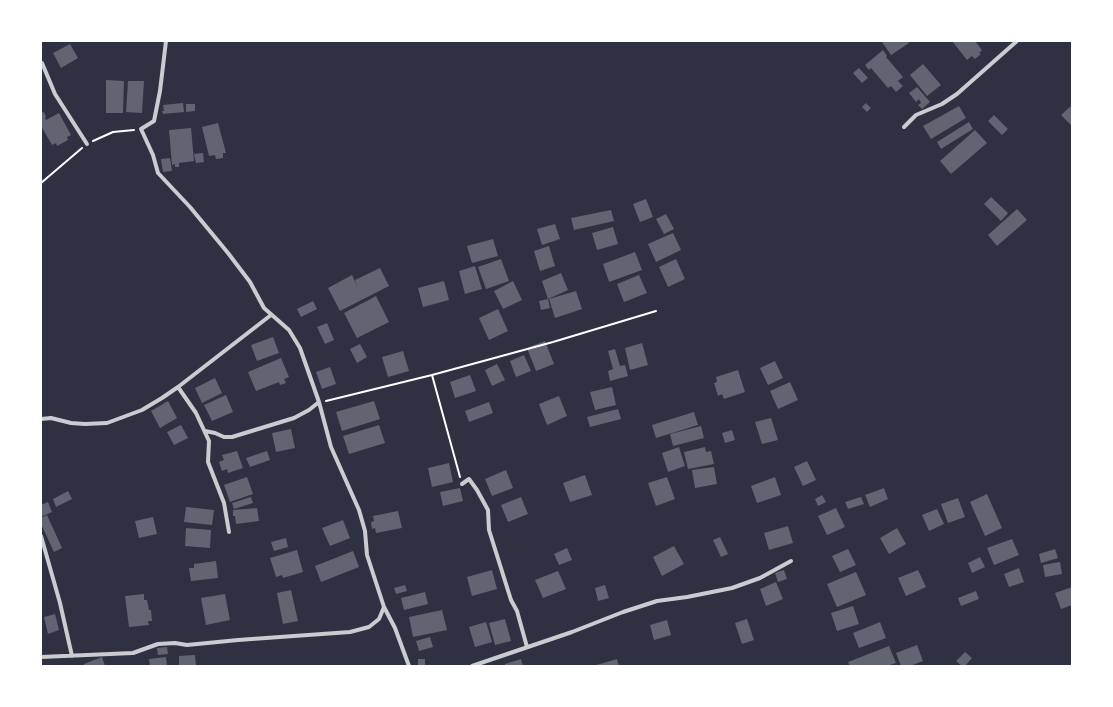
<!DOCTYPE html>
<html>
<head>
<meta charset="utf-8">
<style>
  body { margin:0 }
  #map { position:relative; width:1113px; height:707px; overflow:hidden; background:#2d3142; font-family:Ubuntu,sans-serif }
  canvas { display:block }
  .frame { position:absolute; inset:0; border:42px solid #fff; pointer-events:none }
</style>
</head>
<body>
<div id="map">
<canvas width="1113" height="707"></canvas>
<div class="frame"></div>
</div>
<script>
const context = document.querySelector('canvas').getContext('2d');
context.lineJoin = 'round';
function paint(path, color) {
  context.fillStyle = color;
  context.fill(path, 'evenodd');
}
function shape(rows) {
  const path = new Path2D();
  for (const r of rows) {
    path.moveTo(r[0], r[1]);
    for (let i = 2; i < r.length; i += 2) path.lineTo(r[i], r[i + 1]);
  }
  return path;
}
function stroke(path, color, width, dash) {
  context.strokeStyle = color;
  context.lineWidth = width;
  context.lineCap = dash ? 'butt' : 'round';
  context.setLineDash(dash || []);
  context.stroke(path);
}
paint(shape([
  [884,41,908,41,909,43,891,55,882,42],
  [952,41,975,41,982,50,979,53,981,54,975,59,972,56,967,60],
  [70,44,78,58,61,68,53,53],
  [883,50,887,56,886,57,903,77,898,81,903,86,896,92,891,86,888,88,871,68,869,70,865,65],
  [923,64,941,85,927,96,910,75],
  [859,68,868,78,862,83,853,73],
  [106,80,124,81,123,113,106,113],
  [128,81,144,81,142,113,126,112],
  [917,87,930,102,922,109,918,105,921,103,919,99,916,102,909,93],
  [183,103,184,112,163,114,162,111,164,111,163,105],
  [866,103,871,108,867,112,862,107],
  [186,104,195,104,195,111,186,112],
  [1072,105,1072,126,1061,115],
  [959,106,966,118,931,139,923,126],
  [44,112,46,117,45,117,46,120,59,113,71,135,67,137,68,140,57,146,56,143,52,145,41,126,41,113],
  [994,115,1008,129,1002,135,988,121],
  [969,122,973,129,941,149,937,142],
  [218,123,226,153,223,153,223,158,216,159,215,155,209,156,202,127],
  [191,128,194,161,179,163,179,167,175,167,175,164,172,165,169,130],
  [975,130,987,143,951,174,940,161],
  [203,153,204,162,196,163,194,154],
  [170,158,172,171,163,172,161,159],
  [991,197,1008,213,1001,221,984,204],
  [646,199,653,217,640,222,633,204],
  [1017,209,1027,220,997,246,988,235],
  [611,210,614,221,574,230,571,218],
  [666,214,674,229,664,234,656,219],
  [555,224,560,239,542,245,537,229],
  [613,227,618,244,597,250,592,233],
  [673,233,681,250,656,262,648,244],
  [493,239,498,256,472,263,467,246],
  [549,246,555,266,540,271,534,251],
  [635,252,642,270,609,282,603,264],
  [501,259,509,281,486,289,478,267],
  [676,259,685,279,668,287,659,267],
  [475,266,482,289,465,294,459,271],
  [380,268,389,286,340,311,328,288,352,275,358,288,355,280],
  [561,273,568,290,548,299,550,308,541,310,539,301,548,299,542,281],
  [639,275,647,293,624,302,617,284],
  [444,281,449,300,423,307,418,288],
  [513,281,522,300,503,309,494,291],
  [576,291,582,309,555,318,549,299],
  [376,296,389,322,357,338,344,313],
  [313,301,317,309,301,317,297,309],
  [498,309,508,331,489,340,479,318],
  [327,323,334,340,325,344,317,327],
  [273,337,279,353,257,361,251,345],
  [545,341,554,364,536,371,527,348],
  [642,343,648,365,630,370,625,348],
  [360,344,367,357,357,363,350,349],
  [615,349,620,366,625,365,628,376,610,381,608,371,613,369,608,351],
  [403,351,409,371,388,377,382,357],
  [524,355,531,371,516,377,510,361],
  [281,358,289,377,284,379,286,383,280,385,279,382,256,391,248,372],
  [775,361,783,378,768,385,760,368],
  [497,364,505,380,492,386,485,370],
  [330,367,336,384,322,389,316,372],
  [738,370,745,392,724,399,722,394,718,396,714,383,717,382,716,377],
  [470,375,476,391,455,398,450,382],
  [215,378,222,393,202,403,195,388],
  [790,382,798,400,778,409,770,391],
  [612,387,616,405,595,410,590,392],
  [226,395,233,412,212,421,204,405],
  [559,396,567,416,547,425,539,404],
  [168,401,177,418,160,428,151,411],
  [374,401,380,419,342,431,336,412],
  [489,402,493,413,469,422,465,411],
  [618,409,621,419,590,427,587,417],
  [694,412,698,425,656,438,652,425],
  [771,418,778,440,762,444,755,422],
  [181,425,188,438,174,445,167,432],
  [379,425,385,443,349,454,343,436],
  [701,426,704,438,673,446,670,434],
  [291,429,295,448,276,452,272,433],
  [732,430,735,440,725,443,722,433],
  [679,447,685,466,668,472,662,453],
  [705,447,706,452,711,451,714,464,688,469,684,452],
  [237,451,243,468,228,473,227,469,222,471,219,462,224,460,222,455],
  [267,451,270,460,250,467,246,458],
  [807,461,816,480,803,486,794,467],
  [449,463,453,482,432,487,428,468],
  [714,467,717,484,695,488,692,470],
  [506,470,513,488,492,496,485,479],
  [585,475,592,495,570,502,563,483],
  [247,477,253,494,230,502,224,485],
  [667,477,675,499,656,506,648,483],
  [775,477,781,495,757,503,751,486],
  [460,488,463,501,443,506,440,492],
  [884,488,888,499,870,507,865,495],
  [68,491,72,499,56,507,53,499],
  [987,494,1002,528,985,536,970,502],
  [822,495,826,502,818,506,815,499],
  [251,497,253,503,234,509,232,503],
  [521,497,528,514,508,522,501,505],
  [861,497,864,504,848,509,845,502],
  [958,498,965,517,948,523,941,504],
  [48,502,52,512,41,517,41,505],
  [186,507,214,510,212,525,184,522],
  [257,508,259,521,236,524,235,516,233,516,233,510],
  [836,508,845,527,827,535,818,516],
  [937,509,944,524,929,531,922,515],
  [398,511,402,528,376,533,375,528,372,529,371,522,374,521,373,516],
  [47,515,62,548,54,552,41,524,41,518],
  [153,517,157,534,139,538,135,521],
  [343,520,350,538,330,546,322,528],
  [788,526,793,543,769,550,764,533],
  [186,528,211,530,210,548,185,546],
  [897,528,906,544,889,554,880,538],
  [720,537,728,554,721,557,713,540],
  [286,538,288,547,274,551,271,542],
  [1012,539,1019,555,994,565,987,548],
  [674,546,684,564,662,576,653,557],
  [567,548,572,560,559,565,554,554],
  [848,549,856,565,840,572,832,556],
  [1055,549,1058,558,1041,563,1039,554],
  [297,550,303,572,283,578,282,575,276,577,270,558],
  [353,551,359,567,321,582,315,566],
  [980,557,985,567,972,573,968,563],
  [216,561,218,578,191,581,189,568,194,568,194,564],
  [1060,562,1062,574,1045,577,1043,565],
  [1019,568,1024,582,1009,587,1004,574],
  [492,570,497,589,472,596,467,577],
  [784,570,787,579,778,582,775,573],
  [918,570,926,587,906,596,898,578],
  [558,571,566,589,543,598,535,580],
  [856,572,866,595,837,607,827,584],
  [776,582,783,599,766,606,760,589],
  [405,585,407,591,396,594,394,588],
  [605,585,609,598,598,601,595,588],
  [1072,587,1072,605,1061,609,1055,593],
  [291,590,298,621,283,624,277,593],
  [976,591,979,599,961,606,958,598],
  [425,592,428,604,404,610,401,598],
  [144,594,144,600,147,600,149,610,151,610,152,621,148,621,149,625,129,627,125,596],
  [225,594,230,620,206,625,201,598],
  [853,606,859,624,837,631,831,613],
  [442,610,447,630,413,637,409,617],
  [55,614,59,630,48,634,44,617],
  [505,619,511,641,495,645,489,623],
  [747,619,754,640,742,644,735,623],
  [667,620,671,635,654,640,650,625],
  [486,622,492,642,475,647,469,627],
  [880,622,886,638,859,648,853,633],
  [430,637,433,647,419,651,416,641],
  [917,645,923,661,910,666,901,666,896,653],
  [889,646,896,663,887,666,850,666,848,662],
  [167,647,168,654,158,655,157,648],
  [965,652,972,658,965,666,962,666,956,661],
  [195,655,196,666,179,666,179,656],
  [102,657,105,666,85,666,84,664],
  [166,657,167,666,150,666,149,659],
  [418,659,425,659,425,666,418,666],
  [521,659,523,666,505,666,505,664],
  [617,659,619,666,593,666]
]), '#626471');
stroke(shape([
  [93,141,113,132,134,130],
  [41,183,82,148],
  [432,375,460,477],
  [326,401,432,375,553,342,656,311]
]), '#fff', 2);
stroke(shape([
  [42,63,55,94,87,144],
  [904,127,916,115,942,104,957,94,1017,41],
  [178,387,196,413,209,441,208,462,224,503,229,532],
  [41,419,51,418,71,423,85,424,107,423,142,410,162,398,178,387,271,315],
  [205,431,215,433,224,437,232,437,294,418,309,410,319,402],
  [462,484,469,479,477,490,488,510,489,530,511,600,517,611,527,647],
  [41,536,60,603,72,656],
  [384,607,395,628,409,666],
  [41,657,133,653,158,644,175,643,187,645,238,640,350,632,369,627,379,619,384,607,367,555,365,531,359,510,331,447,319,402,300,348,289,330,264,308,250,282,228,253,190,207,158,173,153,155,141,129,154,121,160,91,166,41],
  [472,666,572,632,623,612,657,601,687,597,732,588,760,578,791,561]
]), '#caccd0', 4);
</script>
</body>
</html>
